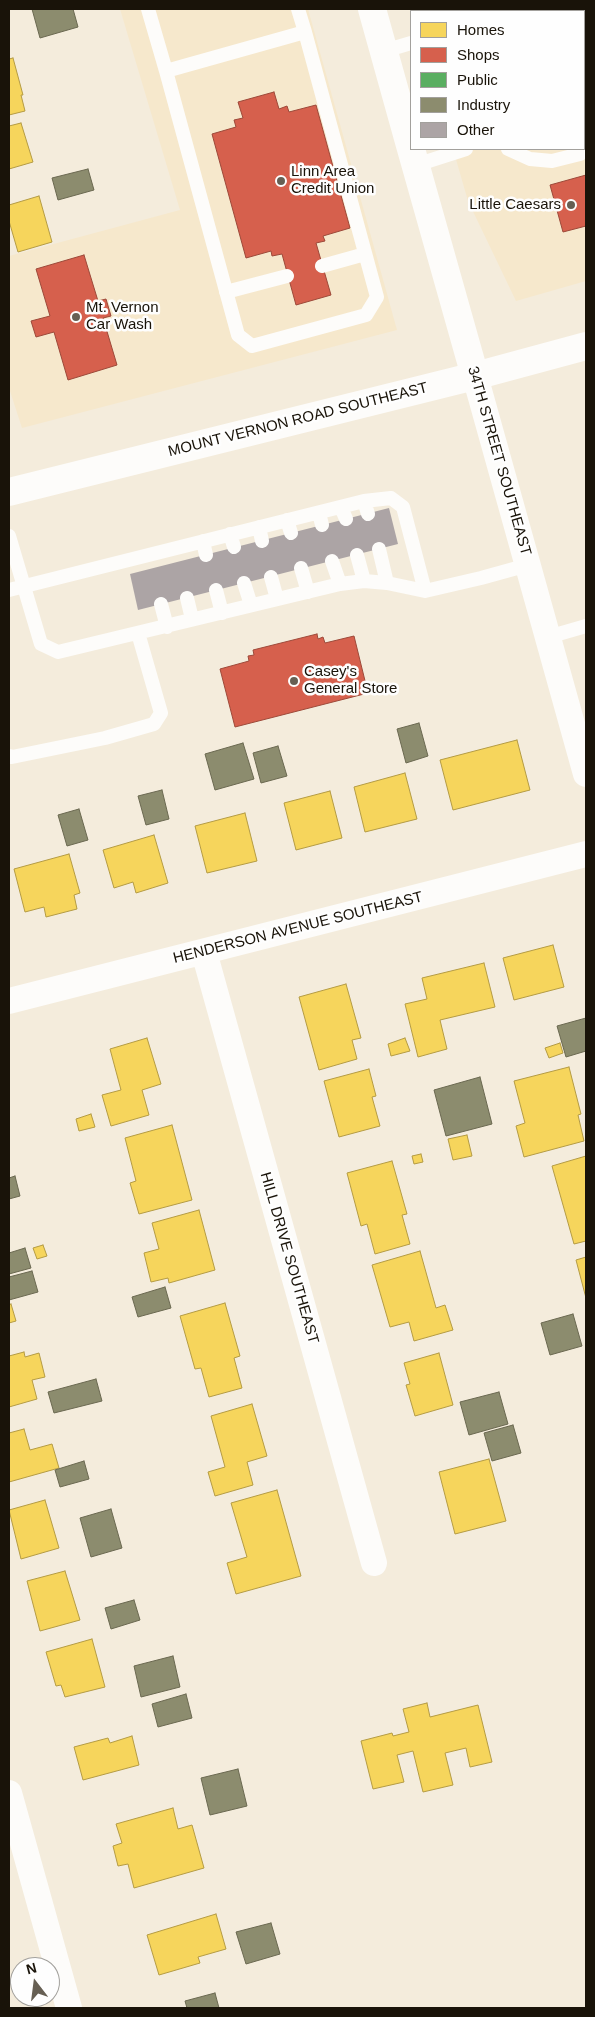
<!DOCTYPE html>
<html>
<head>
<meta charset="utf-8">
<style>
  body { margin:0 }
  #map { position:relative; width:595px; height:2017px; overflow:hidden; background:#f4ecdc; font-family:Helvetica,sans-serif }
  canvas { display:block }
  .frame { position:absolute; inset:0; border:10px solid #191309; pointer-events:none }
  .legend { position:absolute; left:410px; top:10px; width:175px; height:140px; box-sizing:border-box; background:#fefefe; border:1px solid #a2a09c; margin:0; padding:6px 9px; list-style:none; font-size:15px; color:#191309 }
  .legend li { display:flex; align-items:center; gap:10px; height:25px }
  .legend b { width:25px; border:1px solid #a2a09c }
  .north { position:absolute; left:10px; top:1957px; width:50px; height:50px; box-sizing:border-box; background:#fefefe; border:1px solid #a2a09c; border-radius:50%; rotate:345deg; font-size:14px; font-weight:700; line-height:20px; text-align:center; color:#191309 }
  .north::after { content:''; display:block; margin:auto; width:18px; height:22px; background:#665f53; clip-path:polygon(50% 0,100% 100%,50% 72%,0 100%) }
</style>
</head>
<body>
<div id="map">
<canvas width="595" height="2017"></canvas>
<div class="frame"></div>
<ul class="legend">
<li><b style="height:14px;background:#f6d55c"></b>Homes</li>
<li><b style="height:14px;background:#d6604d"></b>Shops</li>
<li><b style="height:14px;background:#5aae61"></b>Public</li>
<li><b style="height:14px;background:#8c8c6e"></b>Industry</li>
<li><b style="height:14px;background:#aca4a5"></b>Other</li>
</ul>
<div class="north">N</div>
</div>
<script>
const context = document.querySelector('canvas').getContext('2d');
context.lineJoin = 'round';
function paint(path, color) {
  context.fillStyle = color;
  context.fill(path, 'evenodd');
}
function shape(rows) {
  const path = new Path2D();
  for (const r of rows) {
    path.moveTo(r[0], r[1]);
    for (let i = 2; i < r.length; i += 2) path.lineTo(r[i], r[i + 1]);
  }
  return path;
}
function stroke(path, color, width, dash) {
  context.strokeStyle = color;
  context.lineWidth = width;
  context.lineCap = dash ? 'butt' : 'round';
  context.setLineDash(dash || []);
  context.stroke(path);
}
function label(font, color, halo, rows, align = 'center') {
  context.font = font + ' Helvetica,sans-serif';
  context.lineWidth = 5;
  context.setLineDash([]);
  context.textBaseline = 'middle';
  context.strokeStyle = halo;
  context.fillStyle = color;
  for (const [text, x, y, turn = 0] of rows) {
    context.save();
    context.translate(x, y);
    context.rotate((+turn || 0) * Math.PI / 180);
    context.textAlign = isNaN(turn) ? turn : align;
    if (halo) context.strokeText(text, 0, 0);
    context.fillText(text, 0, 0);
    context.restore();
  }
}
paint(shape([
  [120,9,308,9,397,330,22,428,9,388,9,256,180,210],
  [414,9,586,9,586,281,516,301,468,201,453,149,584,149,584,11,414,11]
]), '#f6e8cc');
const homes = shape([
  [13,58,23,95,21,95,25,111,9,115,9,59,13,58],
  [21,123,33,162,9,169,9,126,21,123],
  [39,196,52,242,18,252,9,221,9,205,39,196],
  [517,740,530,790,453,810,440,760,517,740],
  [405,773,417,819,365,832,354,787,405,773],
  [330,791,342,838,296,850,284,803,330,791],
  [245,813,257,861,207,873,195,826,245,813],
  [154,835,168,883,136,893,133,882,114,888,103,850,154,835],
  [69,854,80,893,74,895,77,909,46,917,44,907,25,912,14,869,69,854],
  [553,945,564,987,514,1000,503,958,553,945],
  [484,963,495,1007,440,1020,447,1049,418,1057,405,1004,427,999,422,978,484,963],
  [346,984,361,1038,352,1040,357,1059,319,1070,299,997,346,984],
  [147,1038,161,1084,142,1090,149,1115,111,1126,102,1095,121,1090,110,1049,147,1038],
  [405,1038,410,1051,391,1056,388,1044,405,1038],
  [560,1043,563,1053,549,1058,545,1048,560,1043],
  [569,1067,581,1114,578,1115,584,1141,524,1157,516,1126,525,1123,514,1081,569,1067],
  [369,1069,376,1096,372,1097,380,1126,339,1137,324,1081,369,1069],
  [91,1114,95,1127,79,1131,76,1119,91,1114],
  [172,1125,192,1200,139,1214,130,1183,136,1181,125,1138,172,1125],
  [467,1135,472,1156,453,1160,448,1139,467,1135],
  [421,1154,423,1162,414,1164,412,1156,421,1154],
  [586,1156,586,1241,574,1244,552,1166,586,1156],
  [392,1161,407,1214,402,1215,410,1244,375,1254,367,1224,361,1226,347,1173,392,1161],
  [199,1210,215,1270,169,1283,168,1278,151,1282,144,1253,159,1249,152,1223,199,1210],
  [43,1245,47,1256,37,1259,33,1248,43,1245],
  [420,1251,436,1308,445,1305,453,1330,414,1341,409,1322,390,1327,372,1265,420,1251],
  [586,1257,586,1298,576,1260,586,1257],
  [225,1303,240,1356,234,1358,242,1388,209,1397,201,1368,195,1369,180,1316,225,1303],
  [11,1304,16,1321,9,1323,9,1305,11,1304],
  [24,1352,25,1357,39,1353,45,1377,32,1380,37,1399,9,1407,9,1356,24,1352],
  [439,1353,453,1405,415,1416,406,1385,410,1384,404,1363,439,1353],
  [252,1404,267,1456,247,1462,253,1485,215,1496,208,1472,225,1467,211,1416,252,1404],
  [24,1429,30,1450,52,1444,59,1468,9,1482,9,1433,24,1429],
  [489,1459,506,1521,455,1534,439,1472,489,1459],
  [277,1490,301,1576,236,1594,227,1563,247,1557,231,1503,277,1490],
  [45,1500,59,1548,21,1559,9,1510,45,1500],
  [65,1571,80,1620,40,1631,27,1581,65,1571],
  [92,1639,105,1687,65,1697,61,1685,56,1686,46,1652,92,1639],
  [427,1703,430,1717,478,1705,492,1762,470,1767,466,1748,445,1753,453,1785,423,1792,413,1751,397,1755,404,1782,373,1789,361,1741,392,1733,393,1736,409,1732,403,1709,427,1703],
  [132,1736,139,1765,83,1780,74,1747,108,1738,110,1743,132,1736],
  [173,1808,178,1829,192,1825,204,1868,134,1888,128,1864,118,1866,113,1846,122,1843,116,1824,173,1808],
  [216,1914,226,1949,198,1957,200,1963,159,1975,147,1935,216,1914]
]);
paint(homes, '#f6d55c');
stroke(homes, '#b49b43', 1);
const shops = shape([
  [274,92,279,109,287,106,289,112,316,105,350,228,323,236,325,241,316,243,331,295,296,305,282,254,272,256,271,251,246,258,212,134,236,127,234,120,243,118,238,102,274,92],
  [586,175,586,226,563,232,550,185,586,175],
  [84,255,98,301,106,299,111,316,103,318,117,365,68,380,54,332,36,337,31,321,50,316,36,269,84,255],
  [317,634,318,639,323,637,325,643,354,636,368,693,235,727,220,669,249,661,248,656,254,655,253,650,317,634]
]);
paint(shops, '#d6604d');
stroke(shops, '#9d4939', 1);
const public = shape([
  [522,9,586,9,586,135,584,135,584,11,523,11,522,9]
]);
paint(public, '#5aae61');
stroke(public, '#468047', 1);
const industry = shape([
  [32,9,73,9,78,27,40,38,32,9],
  [88,169,94,190,58,200,52,178,88,169],
  [419,723,428,756,406,763,397,729,419,723],
  [243,743,254,779,215,790,205,754,243,743],
  [278,746,287,776,261,783,253,753,278,746],
  [162,790,169,819,146,825,138,796,162,790],
  [79,809,88,840,67,846,58,815,79,809],
  [586,1018,586,1051,566,1057,557,1026,586,1018],
  [480,1077,492,1124,446,1136,434,1090,480,1077],
  [15,1176,20,1196,9,1199,9,1178,15,1176],
  [25,1248,31,1268,9,1274,9,1253,25,1248],
  [32,1271,38,1292,9,1300,9,1277,32,1271],
  [165,1287,171,1308,138,1317,132,1297,165,1287],
  [573,1314,582,1346,550,1355,541,1323,573,1314],
  [96,1379,102,1401,54,1413,48,1392,96,1379],
  [499,1392,508,1424,469,1435,460,1402,499,1392],
  [513,1425,521,1453,492,1461,484,1433,513,1425],
  [84,1461,89,1479,60,1487,55,1470,84,1461],
  [111,1509,122,1548,91,1557,80,1518,111,1509],
  [134,1600,140,1620,111,1629,105,1608,134,1600],
  [173,1656,180,1687,141,1697,134,1666,173,1656],
  [186,1694,192,1718,158,1727,152,1704,186,1694],
  [238,1769,247,1806,210,1815,201,1778,238,1769],
  [271,1923,280,1954,246,1964,236,1932,271,1923],
  [215,1993,219,2008,187,2008,185,2001,215,1993]
]);
paint(industry, '#8c8c6e');
stroke(industry, '#6a6850', 1);
paint(shape([
  [389,508,398,544,138,610,130,574]
]), '#aca4a5');
stroke(shape([
  [148,9,166,71,305,32,298,9],
  [478,11,480,9],
  [384,51,411,43],
  [166,71,238,335,252,346,366,315,377,297,305,32],
  [508,149,530,159,552,161,580,154],
  [416,165,466,149],
  [322,266,365,254],
  [226,292,287,276],
  [364,501,368,514],
  [341,507,346,519],
  [319,513,322,525],
  [287,520,291,533],
  [259,527,262,541],
  [230,534,234,547],
  [9,536,41,644,58,652,340,584,364,581,387,583,425,591,481,578,528,565],
  [203,541,206,555],
  [379,549,387,583],
  [357,555,364,581],
  [332,561,340,584],
  [301,568,308,592],
  [271,577,277,599],
  [244,583,251,605],
  [9,590,364,501,391,498,403,507,425,591],
  [216,590,222,613],
  [187,598,192,619],
  [161,604,167,627],
  [548,637,586,626],
  [9,756,12,757,105,738,154,724,161,713,138,633]
]), '#fdfcfa', 14);
stroke(shape([
  [475,376,586,774],
  [204,952,374,1563],
  [9,1001,586,854],
  [9,1793,69,2008]
]), '#fdfcfa', 26);
stroke(shape([
  [372,9,411,149],
  [411,149,475,376]
]), '#fdfcfa', 28);
stroke(shape([
  [9,492,475,376,586,346]
]), '#fdfcfa', 28);
for (const [x, y, r, color] of [
  [281,181,5,"#665f53"],
  [571,205,5,"#665f53"],
  [76,317,5,"#665f53"],
  [294,681,5,"#665f53"]
]) {
  const dot = new Path2D();
  dot.arc(x, y, r, 0, 2 * Math.PI);
  context.fillStyle = color;
  context.fill(dot);
  stroke(dot, '#fefefe', 2);
}
label('15px', '#191309', '#fefefe', [
  ["Linn Area",291,172],
  ["Credit Union",291,189],
  ["Little Caesars",561,205,"right"],
  ["Mt. Vernon",86,308],
  ["Car Wash",86,325],
  ["Casey's",304,672],
  ["General Store",304,689]
], 'left');
label('15px', '#191309', '#fefefe', [
  ["MOUNT VERNON ROAD SOUTHEAST",298,420,-14],
  ["34TH STREET SOUTHEAST",499,461,74],
  ["HENDERSON AVENUE SOUTHEAST",298,928,-14],
  ["HILL DRIVE SOUTHEAST",289,1258,74]
]);
</script>
</body>
</html>
